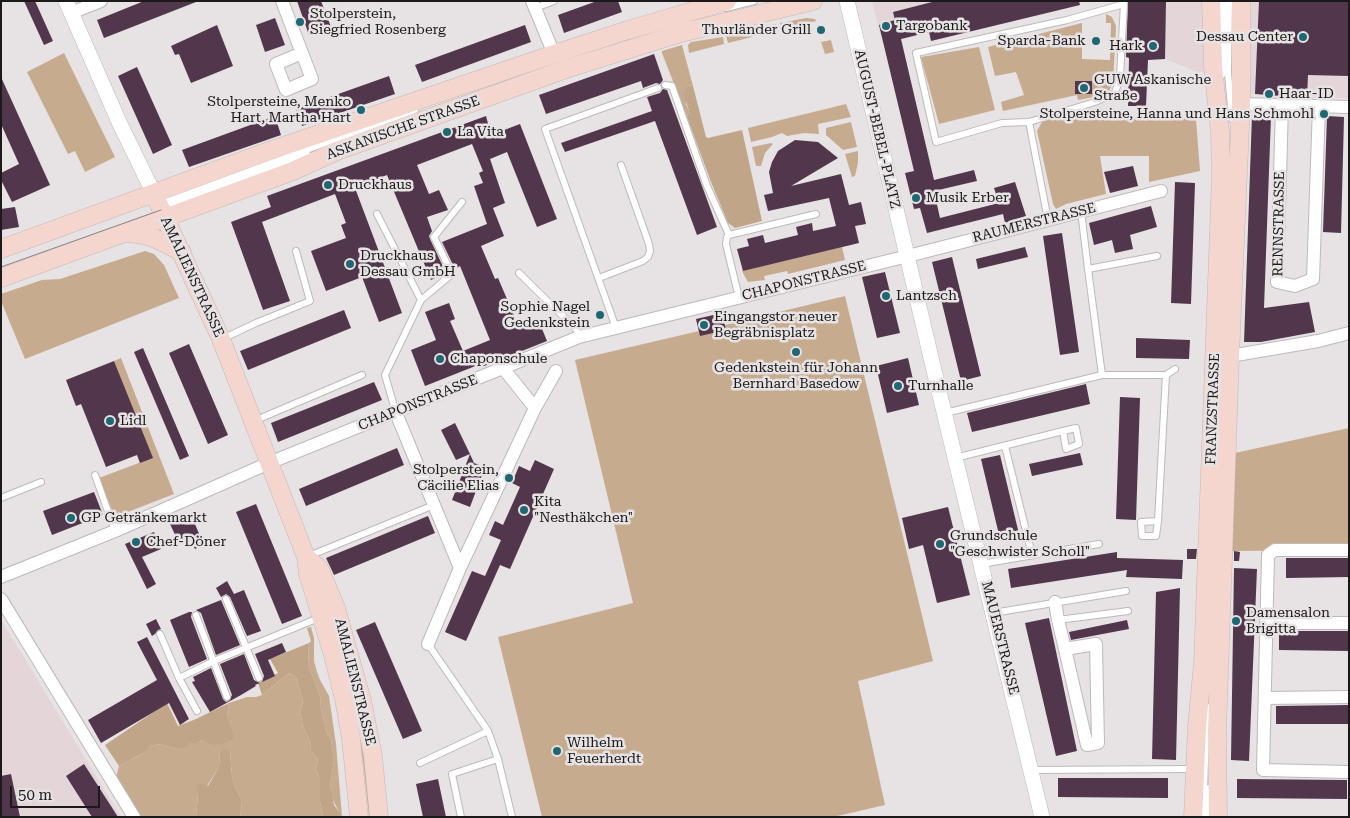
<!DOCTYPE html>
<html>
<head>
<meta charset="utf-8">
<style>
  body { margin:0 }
  #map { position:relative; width:1350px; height:818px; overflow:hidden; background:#e7e2e3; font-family:"Roboto Serif",serif }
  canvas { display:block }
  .frame { position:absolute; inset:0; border:2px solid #1b1919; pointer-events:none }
  .scale { position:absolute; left:10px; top:786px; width:90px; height:22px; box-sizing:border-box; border:2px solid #1b1919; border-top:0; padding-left:6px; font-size:15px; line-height:18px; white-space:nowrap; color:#1b1919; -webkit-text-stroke:4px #e7e2e3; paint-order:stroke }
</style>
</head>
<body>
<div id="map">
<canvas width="1350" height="818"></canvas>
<div class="frame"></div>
<div class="scale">50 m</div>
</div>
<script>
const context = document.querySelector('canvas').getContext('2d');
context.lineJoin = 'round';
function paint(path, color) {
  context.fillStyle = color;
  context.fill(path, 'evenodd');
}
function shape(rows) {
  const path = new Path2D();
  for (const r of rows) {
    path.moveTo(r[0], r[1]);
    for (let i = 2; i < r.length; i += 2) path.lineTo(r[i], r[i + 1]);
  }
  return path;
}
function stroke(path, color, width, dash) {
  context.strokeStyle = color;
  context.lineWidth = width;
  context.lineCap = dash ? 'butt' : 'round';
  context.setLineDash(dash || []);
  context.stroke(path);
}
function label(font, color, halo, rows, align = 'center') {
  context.font = font + ' "Roboto Serif",serif';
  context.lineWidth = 5;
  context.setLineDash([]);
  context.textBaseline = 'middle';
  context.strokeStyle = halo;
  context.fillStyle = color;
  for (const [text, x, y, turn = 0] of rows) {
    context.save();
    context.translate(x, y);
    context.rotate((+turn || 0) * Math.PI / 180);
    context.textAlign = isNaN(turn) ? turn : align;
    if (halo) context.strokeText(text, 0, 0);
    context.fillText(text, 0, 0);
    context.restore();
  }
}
paint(shape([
  [872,1,1057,1,883,44],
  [1128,1,1349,1,1349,98,1307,98,1255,94,1227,95,1225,71,1197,72,1165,59,1126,57],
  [1,620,121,817,1,817]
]), '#e3d5d8');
paint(shape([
  [1106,14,1112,17,1116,26,1113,83,1108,93,1094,97,1078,100,1077,95,1003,111,1001,102,1024,95,1016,72,995,76,988,47,1082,23,1082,59,1110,60,1111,23,1106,23],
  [806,18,815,19,816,21,782,30,780,23],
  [776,24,778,31,756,36,754,29],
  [751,31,752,37,728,43,726,36],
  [723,37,724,44,689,53,688,45,691,42],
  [831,40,834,52,825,54,821,42],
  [682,45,693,86,687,85,686,104,689,111,687,117,662,53,662,51],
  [979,47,995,110,939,124,921,57],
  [64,53,115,157,85,172,75,151,68,154,27,72],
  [846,104,851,117,818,124,819,134,804,133,787,136,782,133,772,137,751,142,748,128],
  [1055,116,1196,119,1200,171,1149,182,1149,156,1100,156,1106,194,1066,204,1056,209,1053,204,1037,131,1042,122],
  [851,122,857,147,843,150,826,135,826,128],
  [771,143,773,144,765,153,761,166,756,166,752,147],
  [858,151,858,163,855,176,852,177,845,154],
  [842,247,845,260,788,274,787,271,764,276,765,280,748,282,742,271],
  [145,251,154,254,164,265,179,298,25,359,1,301,1,294,42,280,60,279],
  [845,296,933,661,858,681,885,805,833,817,542,817,498,637,633,603,575,360,699,331,696,319,725,325],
  [121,358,174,494,115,517,99,478,152,458,114,361],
  [1349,428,1349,550,1230,551,1235,453],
  [311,627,314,638,314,661,317,672,320,680,329,696,336,744,342,817,339,817,339,812,331,796,330,787,334,760,331,740,326,731,321,708,320,696,308,664,309,643,311,641,307,628],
  [289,673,296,677,303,701,300,712,303,727,310,741,311,751,318,759,316,769,320,779,320,801,323,817,240,817,242,801,236,789,232,776,230,751,220,753,219,767,207,786,198,793,196,817,141,817,116,778,119,766,145,752,148,746,159,744,176,749,189,743,197,743,203,740,225,744,234,739,227,715,229,703,247,697,256,697,262,695],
  [356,699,362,728,373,817,369,817,363,761,351,700]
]), '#c7ab8e');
paint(shape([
  [687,85,693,86,706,137,708,138,742,130,762,221,735,228,728,223,711,182,687,117,689,111,684,95],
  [309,643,308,664,320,696,321,708,326,731,331,740,334,760,330,787,334,805,339,812,339,817,323,817,320,801,320,779,316,769,318,759,311,751,310,741,303,727,300,712,303,701,296,677,289,673,262,695,258,683,278,673,270,659],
  [167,703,178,726,196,719,229,703,227,715,235,739,225,744,213,745,203,740,197,743,189,743,187,747,176,749,159,744,149,746,145,752,119,766,105,745],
  [223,749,230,751,232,776,236,789,242,801,240,817,196,817,198,793,196,787,199,783,208,786,219,767,220,753]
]), '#c1a588');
paint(shape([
  [24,1,35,1,53,41,44,45],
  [144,1,196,2,104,38,97,20],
  [297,1,321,1,331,27,309,35],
  [597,1,618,1,622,12,564,33,558,15],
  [936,1,1079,1,1080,5,931,41,929,32,901,39,934,180,974,170,977,181,934,191,940,218,999,203,994,188,1015,182,1026,216,1005,223,1003,214,927,233,920,208,914,209,905,173,914,171,879,25,895,20,893,12],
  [1128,1,1166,1,1165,59,1148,60,1146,106,1128,106,1129,58,1126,57],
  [1259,1,1349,1,1349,76,1308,75,1307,98,1255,94],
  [275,18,285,45,265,52,256,25],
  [217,25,233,66,191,83,179,54,175,55,171,46],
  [525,25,531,42,422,82,415,65],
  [654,54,663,80,660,84,656,83,643,88,641,81,546,114,539,95],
  [137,67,172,145,153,154,118,76],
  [389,76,395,94,302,126,296,109],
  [1,77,50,185,12,202,1,180,1,173,19,164,1,124],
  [1075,81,1092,81,1092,94,1075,94],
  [663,89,667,90,717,227,697,235,655,121,565,152,561,143,652,111,647,97,660,93],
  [1252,115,1271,116,1264,308,1309,302,1315,332,1261,342,1244,342],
  [275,116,281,135,189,167,182,150],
  [486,116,491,135,520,124,557,219,537,227,507,152,490,159,505,203,493,208,504,236,481,246,495,279,498,278,519,327,538,319,547,341,479,368,478,365,425,386,411,350,436,340,425,312,449,303,455,319,450,321,463,351,490,340,460,266,455,269,442,242,487,224,474,186,483,183,479,173,483,171,472,144,417,165,429,194,439,190,448,210,427,217,432,231,429,236,430,239,446,273,431,280,387,175,355,188,402,313,379,322,362,277,326,291,311,251,346,238,341,225,346,223,335,194,262,222,290,301,263,310,231,222,271,207,267,196],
  [1327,116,1344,117,1341,233,1323,232],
  [795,140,818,142,838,158,791,186,841,174,849,205,861,202,866,224,855,226,859,243,743,271,737,249,749,246,747,239,763,235,765,243,798,235,796,227,812,223,813,231,836,226,829,198,768,211,764,195,773,193,769,172,772,162,778,151],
  [1133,166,1138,186,1110,193,1104,172],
  [1175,182,1195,183,1191,304,1171,303],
  [1151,206,1157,227,1130,235,1133,249,1115,253,1112,240,1094,245,1089,223],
  [15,207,19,227,1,230,1,209],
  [1062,233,1079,352,1060,355,1043,236],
  [1025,247,1028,257,978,269,976,259],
  [952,257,981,376,961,381,932,262],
  [885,272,900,333,877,338,862,277],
  [344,310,351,328,248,370,240,351],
  [722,313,726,330,700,336,696,319],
  [1136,338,1190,340,1189,359,1136,358],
  [189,344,228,435,208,444,169,353],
  [143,348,189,456,180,460,134,352],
  [908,358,919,405,887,413,876,366],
  [114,361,153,458,140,463,137,455,106,467,81,404,76,406,66,380],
  [374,382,382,400,278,442,271,423],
  [1086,384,1090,404,972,432,967,413],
  [1120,397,1140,398,1136,520,1116,519],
  [455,423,470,454,456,460,441,430],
  [397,448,404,465,306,506,299,489],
  [1080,453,1083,465,1032,476,1029,464],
  [470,454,474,463,485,467,470,507,452,500],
  [1000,455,1019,534,1000,539,981,459],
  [535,460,554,469,510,569,500,565,466,641,445,632,472,571,485,576,501,540,489,535,495,521,503,525,520,487,512,483,519,466,530,471],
  [94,492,103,515,52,535,43,511],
  [256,504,302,616,282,624,236,512],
  [948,507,970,595,937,603,923,545,909,549,902,518],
  [191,515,204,545,195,549,189,536,178,541,170,524],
  [428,516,435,533,334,575,326,558],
  [154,532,161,549,142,557,156,584,147,589,125,544],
  [1187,549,1197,549,1196,559,1187,559],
  [1234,551,1240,552,1239,561,1234,561],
  [1117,552,1117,558,1183,560,1182,579,1126,577,1127,570,1011,588,1008,569],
  [1286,558,1349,558,1349,577,1286,578],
  [1234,568,1257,569,1249,761,1231,760],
  [227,581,234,594,244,590,261,631,247,636,230,597,226,594,221,597,216,588],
  [1180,588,1176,760,1152,759,1156,592],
  [221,600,240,645,216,655,201,613,196,610],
  [189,612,192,612,191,617,207,659,189,667,170,620],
  [1049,618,1077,751,1056,756,1025,623],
  [156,619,161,629,158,630,155,634,152,636,146,624],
  [1127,620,1129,629,1071,640,1069,632],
  [375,622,422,731,403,739,356,630],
  [1279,631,1349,631,1349,651,1279,650],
  [147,637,189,719,180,725,169,703,101,743,88,720,157,680,137,642],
  [282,643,286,652,268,660,275,676,262,682,264,676,255,654],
  [244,654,254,680,260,683,255,685,256,686,241,695,210,712,192,682,195,681,193,677,211,668,223,699,226,702,229,701,232,695,220,664],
  [1349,705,1349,724,1276,724,1276,706],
  [84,764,118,817,92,817,66,776],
  [11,774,20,817,1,817,1,776],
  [1058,778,1168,778,1168,798,1058,797],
  [438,779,446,817,423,817,416,784],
  [1237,779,1347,780,1347,799,1237,798]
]), '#51364c');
const service = shape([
  [1229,1,1228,73,1232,119],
  [535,8,554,1],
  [726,8,754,1],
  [1222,75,1223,1],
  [665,85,672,86,707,186,729,235],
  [1029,122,1002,123,936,142,916,53,1067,20,1124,4,1120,77,1115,93,1095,102,1029,122,1048,220],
  [160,204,415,110],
  [162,209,308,155],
  [1081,211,1088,269],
  [377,214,421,300],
  [519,273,576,329,579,337],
  [599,278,643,261,648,257,650,251,649,244,621,165],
  [739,298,726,244,727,237,729,235,816,214],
  [616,328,545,129,658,88],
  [222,339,256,323,310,301,296,251],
  [1102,375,1088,269,1157,256],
  [396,413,385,375,421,300,452,274,434,237,462,202],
  [945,413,1102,375,1166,375,1175,369],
  [254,421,362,375],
  [1005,446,1032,555],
  [955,458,1063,431,1076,428,1079,444,1066,449,1063,431],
  [95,475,115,531],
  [1,498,41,482],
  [1158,521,1156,536,1142,536,1141,522,1158,521,1166,375],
  [309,556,434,505],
  [981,564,1099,544],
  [226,599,259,678],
  [993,613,1126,591],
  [196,615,227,697],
  [1058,620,1128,611],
  [160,634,179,678,214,661,321,617],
  [428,644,488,731,498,759,512,817],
  [179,678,197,711],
  [420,763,488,731],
  [1032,770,1193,769],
  [461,817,452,774,498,759],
  [1203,817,1207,707],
  [1208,817,1209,788]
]);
const minor = shape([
  [282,1,312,79,286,90,276,64,302,53],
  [532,1,554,54],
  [71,13,101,1],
  [1241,104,1349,107],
  [1282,105,1277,282,1295,286,1313,279,1319,106],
  [1230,356,1318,341,1349,333],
  [503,368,535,408],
  [396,413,460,568],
  [1349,550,1275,550,1268,555,1263,770,1349,772],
  [1,577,115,531,269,463,579,337,908,256,1161,191],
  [1,599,134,817],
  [1055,602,1058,620,1065,649,1087,745,1098,743,1096,644,1065,649],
  [1266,623,1349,623],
  [428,644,460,568,535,408,556,371],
  [1265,698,1349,697]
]);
const tertiary = shape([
  [66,1,119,122,154,194],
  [847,1,937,383,1042,817]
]);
const secondary = shape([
  [154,194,221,339,306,557,308,574,333,655,344,699,351,739,359,817],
  [128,233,144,235,156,239,182,252],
  [1,249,269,151,554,54,628,30,727,1],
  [1,278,293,171,337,151,566,69,681,33,813,1],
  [306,557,319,568,336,608,354,672,362,700,373,756,379,817],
  [1193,817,1197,726,1203,663,1221,175,1220,132,1213,67,1211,1],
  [1218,817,1217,731,1230,356,1241,104,1241,1]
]);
stroke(service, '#beb9ba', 8);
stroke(minor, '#beb9ba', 14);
stroke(tertiary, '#beb9ba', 16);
stroke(secondary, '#beb9ba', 19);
stroke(service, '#fff', 6);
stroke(minor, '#fff', 12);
stroke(tertiary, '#fff', 15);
stroke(secondary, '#f5d6ce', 18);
stroke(shape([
  [1,267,161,210]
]), '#8a8687', 1);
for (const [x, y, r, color] of [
  [300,22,5,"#1d6872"],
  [886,26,5,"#1d6872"],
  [821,30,5,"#1d6872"],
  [1303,37,5,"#1d6872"],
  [1096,41,5,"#1d6872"],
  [1153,46,5,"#1d6872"],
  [1084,88,5,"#1d6872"],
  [1269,94,5,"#1d6872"],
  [361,110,5,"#1d6872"],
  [1324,114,5,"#1d6872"],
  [447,132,5,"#1d6872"],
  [328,185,5,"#1d6872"],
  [916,198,5,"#1d6872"],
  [350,264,5,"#1d6872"],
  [886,296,5,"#1d6872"],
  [600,315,5,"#1d6872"],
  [704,325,5,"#1d6872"],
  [796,352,5,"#1d6872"],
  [440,359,5,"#1d6872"],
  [898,386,5,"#1d6872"],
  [110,421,5,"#1d6872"],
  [509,478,5,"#1d6872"],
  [524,510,5,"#1d6872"],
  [71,518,5,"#1d6872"],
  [136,542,5,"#1d6872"],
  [940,544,5,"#1d6872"],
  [1236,621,5,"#1d6872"],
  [557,751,5,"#1d6872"]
]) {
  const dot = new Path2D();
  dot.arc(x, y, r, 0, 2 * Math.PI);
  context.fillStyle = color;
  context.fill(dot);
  stroke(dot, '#e7e2e3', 2);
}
label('14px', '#1b1919', '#e7e2e3', [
  ["Stolperstein,",310,14],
  ["Siegfried Rosenberg",310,30],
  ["Targobank",896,26],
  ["Thurländer Grill",811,30,"right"],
  ["Dessau Center",1293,37,"right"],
  ["Sparda-Bank",1086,41,"right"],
  ["Hark",1143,46,"right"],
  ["GUW Askanische",1094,80],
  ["Straße",1094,96],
  ["Haar-ID",1279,94],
  ["Stolpersteine, Menko",351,102,"right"],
  ["Hart, Martha Hart",351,118,"right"],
  ["Stolpersteine, Hanna und Hans Schmohl",1314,114,"right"],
  ["La Vita",457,132],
  ["Druckhaus",338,185],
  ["Musik Erber",926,198],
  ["Druckhaus",360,256],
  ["Dessau GmbH",360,272],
  ["Lantzsch",896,296],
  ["Sophie Nagel",590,307,"right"],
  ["Gedenkstein",590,323,"right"],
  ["Eingangstor neuer",714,317],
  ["Begräbnisplatz",714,333],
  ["Chaponschule",450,359],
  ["Gedenkstein für Johann",796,368,"center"],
  ["Bernhard Basedow",796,384,"center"],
  ["Turnhalle",908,386],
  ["Lidl",120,421],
  ["Stolperstein,",499,470,"right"],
  ["Cäcilie Elias",499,486,"right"],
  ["Kita",534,502],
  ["\"Nesthäkchen\"",534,518],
  ["GP Getränkemarkt",81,518],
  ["Grundschule",950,536],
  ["\"Geschwister Scholl\"",950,552],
  ["Chef-Döner",146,542],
  ["Damensalon",1246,613],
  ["Brigitta",1246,629],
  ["Wilhelm",567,743],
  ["Feuerherdt",567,759]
], 'left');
label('14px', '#1b1919', '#e7e2e3', [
  ["ASKANISCHE STRASSE",403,128,-20],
  ["AUGUST-BEBEL-PLATZ",877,129,77],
  ["RAUMERSTRASSE",1034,223,-14],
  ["RENNSTRASSE",1279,224,-89],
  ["AMALIENSTRASSE",192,277,65],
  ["CHAPONSTRASSE",804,281,-14],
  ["CHAPONSTRASSE",418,403,-22],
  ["FRANZSTRASSE",1213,409,-88],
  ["MAUERSTRASSE",1000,638,76],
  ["AMALIENSTRASSE",355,682,76]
]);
</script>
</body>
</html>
